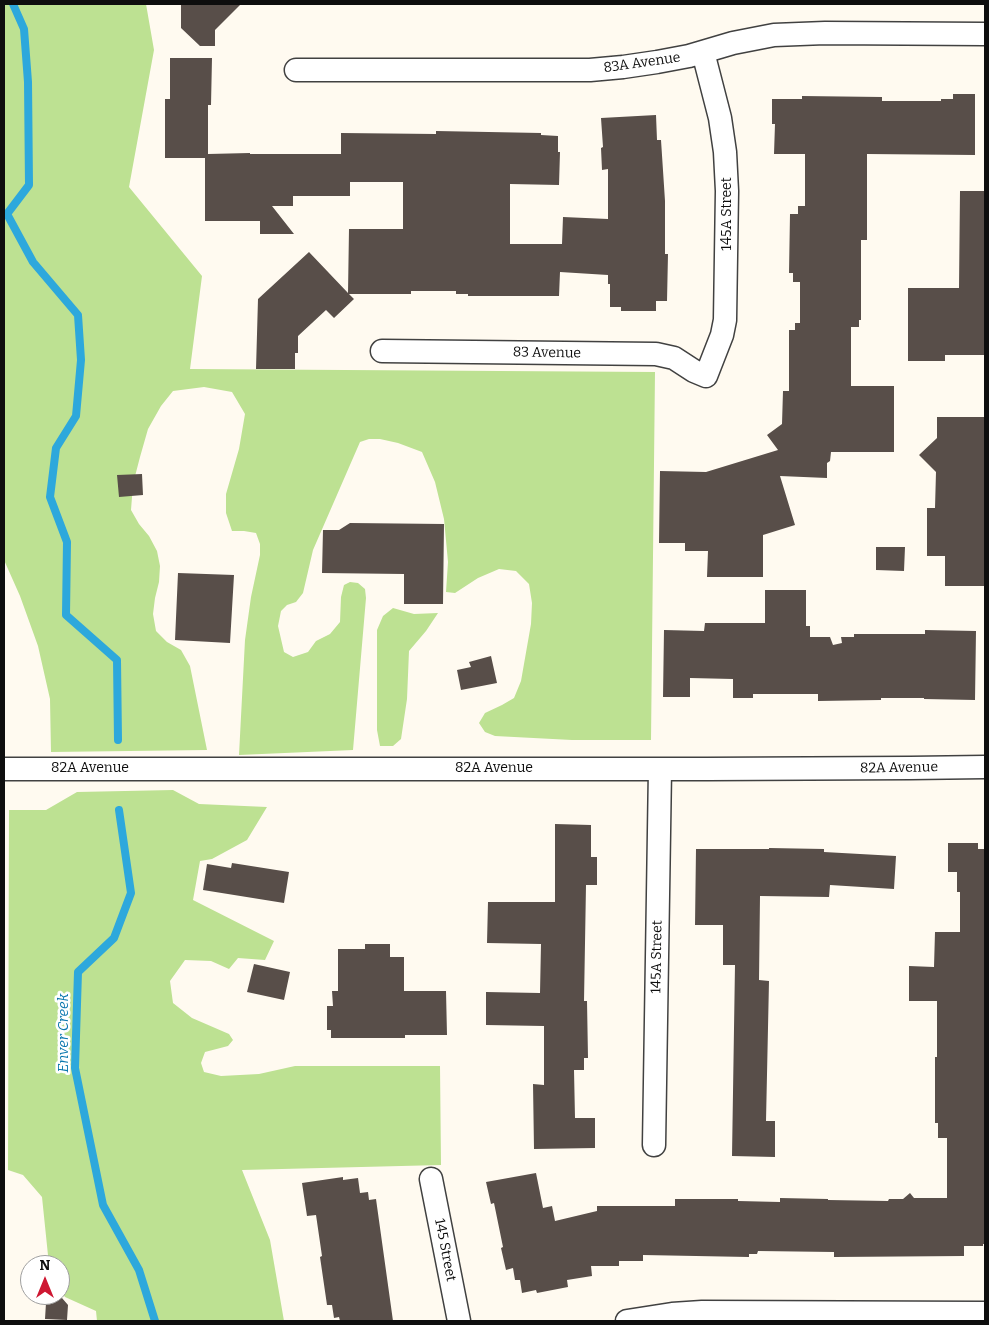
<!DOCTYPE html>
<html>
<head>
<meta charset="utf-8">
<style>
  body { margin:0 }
  #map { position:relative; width:989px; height:1325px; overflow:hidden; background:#fffaf0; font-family:Bitter,serif }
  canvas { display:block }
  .frame { position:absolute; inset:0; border:5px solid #0e0e0e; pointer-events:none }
  .north { position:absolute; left:20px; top:1255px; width:50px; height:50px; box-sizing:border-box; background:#fff; border:1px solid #9f9f9f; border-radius:50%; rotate:0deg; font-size:14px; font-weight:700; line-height:20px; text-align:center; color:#0e0e0e }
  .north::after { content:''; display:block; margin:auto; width:18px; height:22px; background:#ce1732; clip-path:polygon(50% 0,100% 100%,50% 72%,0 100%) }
</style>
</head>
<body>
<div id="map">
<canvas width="989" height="1325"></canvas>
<div class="frame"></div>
<div class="north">N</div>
</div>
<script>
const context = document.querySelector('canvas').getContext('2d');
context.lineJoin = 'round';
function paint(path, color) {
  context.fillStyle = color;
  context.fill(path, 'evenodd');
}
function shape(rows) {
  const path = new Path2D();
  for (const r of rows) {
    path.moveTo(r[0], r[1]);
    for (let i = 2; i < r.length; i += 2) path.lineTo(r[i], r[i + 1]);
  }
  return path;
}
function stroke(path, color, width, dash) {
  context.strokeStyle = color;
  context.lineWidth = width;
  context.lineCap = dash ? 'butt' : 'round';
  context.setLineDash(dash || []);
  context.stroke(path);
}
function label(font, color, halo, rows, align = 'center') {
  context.font = font + ' Bitter,serif';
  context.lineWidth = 5;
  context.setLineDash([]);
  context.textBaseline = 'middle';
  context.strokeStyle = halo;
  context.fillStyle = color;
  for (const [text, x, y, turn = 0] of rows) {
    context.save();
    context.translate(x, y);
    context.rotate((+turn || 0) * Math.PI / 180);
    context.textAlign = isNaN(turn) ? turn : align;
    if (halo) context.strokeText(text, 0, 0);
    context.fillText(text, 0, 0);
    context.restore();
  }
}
paint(shape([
  [4,4,146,4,154,50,129,187,202,276,190,369,655,372,651,740,572,740,495,736,485,732,479,723,485,713,502,705,514,698,521,681,531,624,532,603,529,584,516,571,499,569,478,578,455,593,446,592,448,562,444,519,435,482,422,452,398,443,380,439,369,439,360,442,313,550,303,593,296,602,287,605,281,611,278,626,284,652,293,657,308,652,316,641,330,634,340,622,341,597,344,585,350,582,358,583,365,589,366,598,353,750,239,755,245,640,251,597,260,555,260,544,256,533,244,531,232,531,226,513,226,494,239,449,245,414,232,392,204,387,173,391,161,406,148,429,140,457,133,484,131,510,139,524,149,536,157,551,160,566,159,582,155,598,153,614,156,631,167,642,181,650,190,666,207,750,51,752,50,699,38,646,20,596,4,560],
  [393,608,414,614,438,613,426,631,409,651,407,699,401,739,393,746,380,746,377,730,377,630,383,616],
  [173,790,199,804,267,807,247,840,212,859,200,861,193,900,274,941,265,960,238,958,229,969,211,961,185,960,170,981,173,1003,192,1018,229,1034,233,1040,228,1046,205,1052,201,1063,204,1072,221,1076,259,1074,295,1066,440,1066,441,1165,242,1170,270,1240,284,1321,97,1321,96,1311,65,1297,60,1290,60,1265,49,1265,42,1197,23,1175,8,1170,9,810,46,810,77,792]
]), '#bde192');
stroke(shape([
  [13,4,24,29,28,82,29,185,7,214,33,262,78,315,81,360,76,416,56,448,50,497,67,542,66,615,117,660,118,740],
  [119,810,131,893,114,938,78,972,75,1068,103,1205,139,1270,155,1321]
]), '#2da8dc', 8);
paint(shape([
  [181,4,241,4,215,30,215,46,200,46,181,28],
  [170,58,212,58,211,105,208,105,208,154,250,153,250,154,341,154,341,133,436,134,436,131,541,133,541,135,558,136,558,152,560,152,559,185,510,184,510,244,562,244,563,217,608,219,608,169,602,170,601,148,603,147,601,118,656,115,657,140,661,140,665,201,665,254,668,254,667,301,656,301,656,311,621,311,621,307,610,307,610,284,608,284,608,275,560,272,559,296,468,296,468,294,456,294,456,291,411,291,411,294,349,294,354,299,334,318,326,310,298,336,298,353,295,353,295,369,256,369,258,299,309,252,348,293,349,229,403,229,403,182,350,182,350,196,293,196,293,206,272,206,294,234,260,234,260,221,205,221,205,158,165,158,165,99,170,99],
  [953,94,975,94,975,155,867,154,867,240,861,240,861,320,859,320,859,327,851,327,851,386,894,386,894,452,831,452,830,461,827,463,827,478,780,476,795,525,763,535,763,577,707,577,708,551,685,551,685,543,659,543,660,471,706,472,778,450,767,435,782,424,783,391,789,391,789,330,795,330,795,323,800,323,800,282,793,282,793,273,789,273,790,214,798,214,798,206,805,206,805,154,774,154,775,124,772,124,772,99,802,99,802,96,882,97,882,101,941,101,941,99,953,99],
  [960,191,985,191,985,355,945,355,945,361,908,361,908,288,959,288],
  [937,417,985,417,984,537,985,537,985,586,945,586,945,556,927,556,927,508,935,508,936,472,919,455,937,438],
  [142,474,143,495,119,497,117,475],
  [350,523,444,524,443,604,404,604,404,574,322,573,323,530,339,530],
  [876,547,905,547,904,571,876,570],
  [178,573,234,575,230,643,175,640],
  [765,590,806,590,806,626,810,626,810,637,830,637,833,645,842,643,841,637,854,637,854,634,925,634,925,630,976,631,975,700,924,699,924,698,881,698,881,700,818,701,818,694,753,694,753,698,733,698,733,679,690,678,690,697,663,697,664,630,704,631,705,623,765,623],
  [491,656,497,683,461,690,457,670,471,667,469,662],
  [555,824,591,825,591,857,597,857,597,885,586,885,584,1001,587,1001,588,1058,584,1058,584,1070,574,1070,575,1118,595,1118,595,1148,534,1149,533,1084,544,1085,544,1026,486,1025,486,992,540,993,541,944,487,943,488,902,555,902],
  [948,843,978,843,978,849,985,849,985,1244,983,1244,983,1246,964,1246,964,1256,834,1257,834,1252,758,1251,757,1254,749,1254,749,1257,643,1255,643,1261,619,1261,619,1266,591,1266,592,1276,567,1280,568,1287,537,1293,536,1290,522,1293,520,1280,515,1280,513,1268,506,1270,501,1248,503,1247,494,1203,491,1204,486,1182,536,1173,543,1208,552,1206,555,1221,597,1211,597,1206,675,1206,675,1199,738,1199,738,1201,780,1202,780,1198,828,1199,828,1200,888,1201,889,1199,903,1199,910,1193,914,1198,947,1198,947,1138,938,1138,938,1123,935,1123,935,1057,937,1057,937,1001,909,1001,909,966,934,967,935,932,960,932,960,892,957,892,957,872,948,872],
  [769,848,824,849,824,852,896,856,894,889,830,885,829,897,760,896,759,980,769,981,766,1121,775,1121,775,1157,732,1156,735,965,723,965,723,925,695,925,696,849,769,849],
  [232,863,289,872,284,903,203,890,207,864,231,868],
  [365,944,390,944,390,957,404,957,404,991,446,991,447,1035,405,1035,405,1038,331,1038,331,1030,327,1030,327,1006,333,1006,332,991,338,991,338,949,365,949],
  [254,964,290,972,284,1000,247,992],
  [343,1177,343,1180,358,1178,360,1193,368,1192,369,1200,376,1199,393,1321,340,1321,339,1317,334,1318,332,1305,327,1305,320,1257,322,1256,316,1215,307,1216,302,1183],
  [53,1297,62,1298,68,1305,67,1320,45,1319,46,1303]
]), '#584e49');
const minor = shape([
  [296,70,590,70,623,67,657,62,689,56,733,43,774,35,825,33,985,34],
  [382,351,656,354,674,358,694,371,706,376,722,335,725,320,727,191,725,152,720,118,703,52],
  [4,769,707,769,910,768,985,767],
  [654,1145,660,769],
  [431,1179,459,1321],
  [627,1321,672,1314,702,1312,985,1313]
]);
stroke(minor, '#414141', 25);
stroke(minor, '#fff', 22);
label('14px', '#0e0e0e', '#fff', [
  ["83A Avenue",642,63,-8],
  ["145A Street",727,214,-90],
  ["83 Avenue",547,353,1],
  ["82A Avenue",90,768],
  ["82A Avenue",494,768],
  ["82A Avenue",899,768,-1],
  ["145A Street",657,957,-89],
  ["145 Street",445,1250,79]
]);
label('italic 15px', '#0a77ae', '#fff', [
  ["Enver Creek",64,1033,-90]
]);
</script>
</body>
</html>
